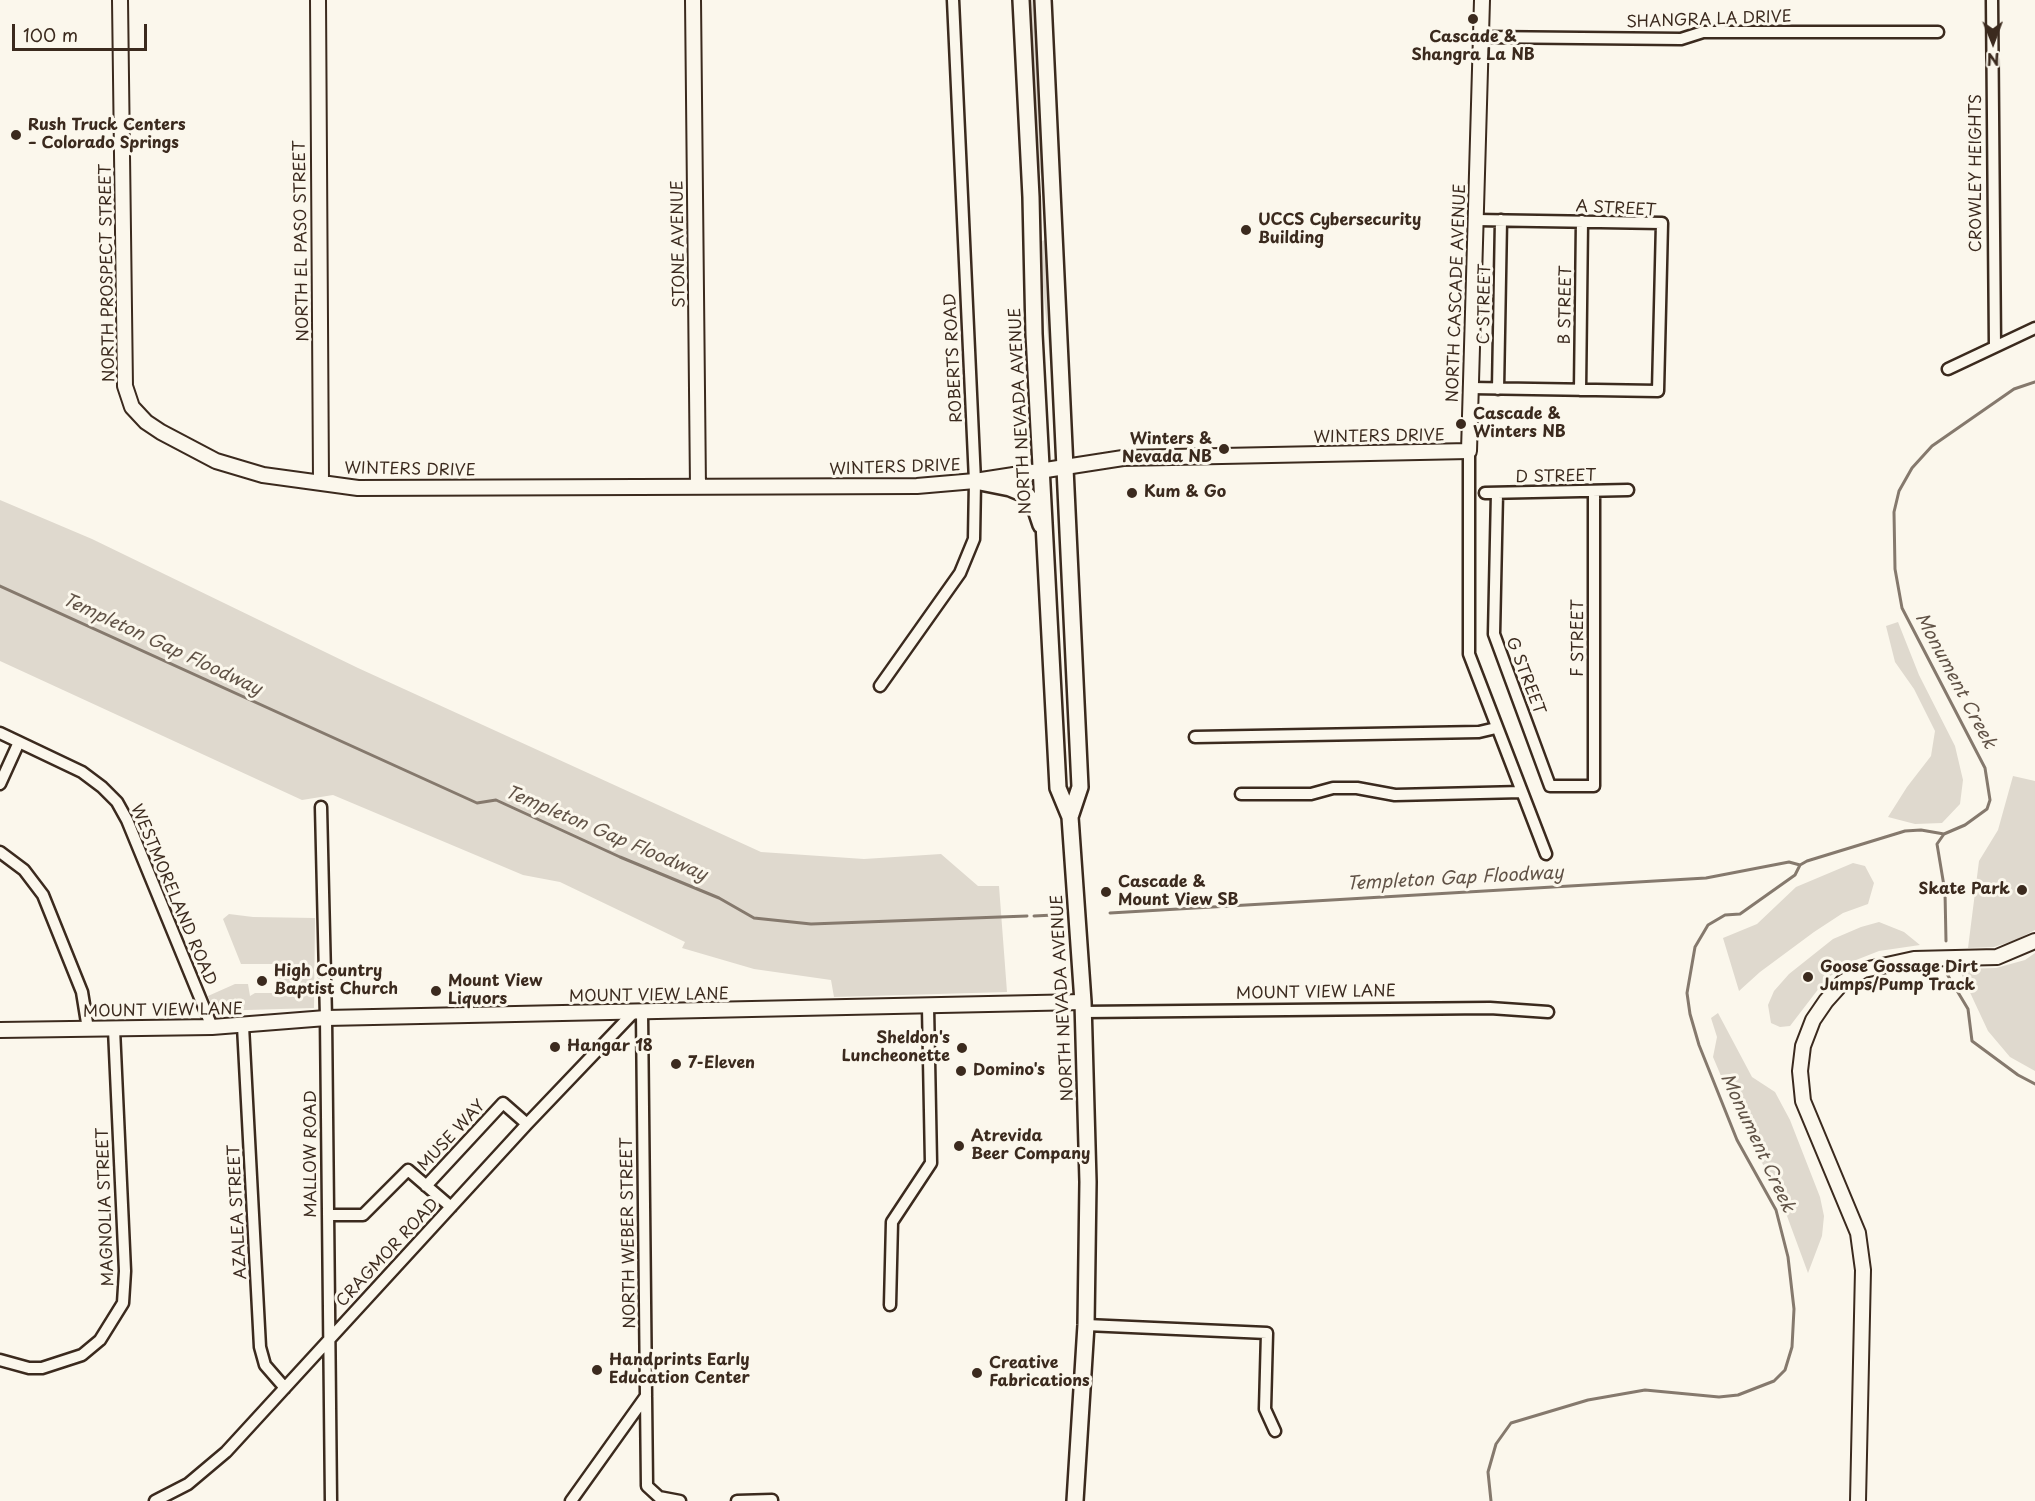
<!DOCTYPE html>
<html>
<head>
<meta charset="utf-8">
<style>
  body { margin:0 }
  #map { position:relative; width:2035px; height:1501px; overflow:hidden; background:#fbf7ec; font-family:"Playpen Sans",sans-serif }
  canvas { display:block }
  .north { position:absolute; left:1963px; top:12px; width:60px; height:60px; -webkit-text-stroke:4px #fbf7ec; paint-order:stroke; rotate:179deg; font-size:16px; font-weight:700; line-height:24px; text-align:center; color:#3b2a1e }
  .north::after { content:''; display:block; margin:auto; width:21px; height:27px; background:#3b2a1e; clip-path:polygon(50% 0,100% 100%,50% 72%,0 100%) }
  .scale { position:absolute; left:12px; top:24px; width:135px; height:27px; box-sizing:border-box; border:3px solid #3b2a1e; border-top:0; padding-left:8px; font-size:18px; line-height:21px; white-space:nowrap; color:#3b2a1e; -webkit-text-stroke:4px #fbf7ec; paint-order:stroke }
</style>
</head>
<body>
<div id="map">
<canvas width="2035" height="1501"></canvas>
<div class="north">N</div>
<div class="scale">100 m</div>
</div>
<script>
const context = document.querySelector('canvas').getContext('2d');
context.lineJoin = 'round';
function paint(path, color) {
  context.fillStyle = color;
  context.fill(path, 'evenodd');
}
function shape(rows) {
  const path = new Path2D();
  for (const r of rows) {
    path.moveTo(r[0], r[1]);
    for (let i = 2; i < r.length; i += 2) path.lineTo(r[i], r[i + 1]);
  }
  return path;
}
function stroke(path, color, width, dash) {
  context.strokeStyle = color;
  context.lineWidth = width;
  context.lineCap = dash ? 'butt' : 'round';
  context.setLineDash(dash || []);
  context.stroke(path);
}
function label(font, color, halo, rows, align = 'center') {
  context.font = font + ' "Playpen Sans",sans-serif';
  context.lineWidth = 6;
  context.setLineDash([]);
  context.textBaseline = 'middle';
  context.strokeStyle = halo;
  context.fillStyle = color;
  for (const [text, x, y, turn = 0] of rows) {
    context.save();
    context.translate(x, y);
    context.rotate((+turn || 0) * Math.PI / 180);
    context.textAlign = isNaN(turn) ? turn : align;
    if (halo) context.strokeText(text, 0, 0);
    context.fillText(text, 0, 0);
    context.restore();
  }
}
paint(shape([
  [1026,0,1037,0,1044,181,1042,182,1031,126],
  [1045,240,1050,247,1055,411,1039,245,1041,241],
  [0,500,92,539,358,668,761,852,864,859,941,854,978,886,999,886,1007,992,834,997,831,980,754,969,682,948,685,942,560,882,523,875,333,795,302,800,0,661],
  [1898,622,1919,675,1955,746,1963,780,1960,804,1942,823,1915,824,1888,817,1907,787,1931,756,1935,731,1914,689,1895,662,1886,626],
  [2013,776,2035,781,2035,930,2016,940,1994,947,1968,948,1979,861,1998,830],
  [1853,863,1865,866,1874,883,1868,904,1843,913,1814,932,1760,972,1739,991,1723,938,1757,924,1796,887],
  [229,914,253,917,315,918,314,1008,214,1011,208,996,235,984,248,984,250,996,255,993,277,993,277,971,274,971,274,964,241,964,223,919],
  [1879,922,1904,932,1920,945,1879,951,1851,962,1826,979,1790,1026,1780,1027,1771,1023,1768,1005,1774,991,1789,974,1833,939,1861,927],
  [2035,953,2035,1071,2010,1057,1988,1031,1959,969,1996,968,2025,960],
  [1718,1013,1752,1077,1775,1092,1790,1120,1820,1197,1824,1216,1822,1236,1808,1273,1787,1216,1767,1171,1749,1142,1713,1057,1717,1037,1711,1018]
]), '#dfd9ce');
stroke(shape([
  [0,586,477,803,496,800,620,857,719,898,754,918,811,924,1027,916],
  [1944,834,1937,844,1945,892,1946,941],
  [1110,913,1706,878,1789,862,1800,865],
  [1034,916,1054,915],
  [1947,974,1968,1009,1972,1041,2018,1075,2035,1084],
  [1491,1501,1488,1472,1496,1444,1511,1423,1588,1400,1645,1390,1719,1397,1738,1395,1774,1381,1785,1370,1792,1347,1794,1309,1788,1257,1776,1210,1737,1140,1699,1045,1690,1014,1687,993,1695,947,1708,925,1725,915,1740,914,1795,875,1800,865,1807,861,1905,831,1921,830,1944,834,1965,825,1987,809,1990,800,1985,768,1902,608,1895,569,1894,512,1899,491,1912,468,1932,446,2014,389,2035,382]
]), '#85796d', 3);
const street = shape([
  [1992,0,1995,346],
  [1481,37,1681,39,1703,32,1938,32],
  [1948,369,2035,328],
  [1471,388,1658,391,1662,223,1476,220],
  [1498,389,1501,220],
  [1580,390,1582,221],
  [1469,451,1469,654,1546,854],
  [1485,493,1628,490],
  [1497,493,1494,634,1550,786,1594,786,1594,491],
  [880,686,960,573,974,539,975,481,953,0],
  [0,733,82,772,102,787,117,802,127,820,212,1027],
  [1195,737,1479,732,1496,728],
  [0,784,19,742],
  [1241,794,1311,794,1333,788,1357,788,1395,795,1522,792],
  [321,807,326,1018,331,1501],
  [0,852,24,870,43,895,82,992,88,1029],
  [1083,1012,1490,1008,1548,1012],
  [243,1026,260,1347,265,1365,285,1388],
  [426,1186,503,1103,527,1124],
  [328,1215,363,1215,408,1170,451,1207],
  [890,1305,892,1222,931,1163,928,1007],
  [1086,1325,1267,1333,1265,1409,1275,1431],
  [0,1360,29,1368,42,1368,82,1355,100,1340,123,1303,125,1271,114,1029],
  [646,1397,647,1486,659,1497,680,1501],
  [155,1501,188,1484,226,1452,527,1124,633,1013],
  [571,1501,646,1396,642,1013],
  [737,1501,772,1500]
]);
const secondary = shape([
  [120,0,125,386,132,407,146,422,161,432,216,461,263,475,358,488,917,486,975,481,1123,458,1469,451,1482,0],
  [318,0,321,481],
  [693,0,698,487],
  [0,1030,212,1027,326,1018,1083,1002],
  [1858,1501,1863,1270,1858,1233,1803,1101,1800,1071,1803,1046,1813,1020,1826,1001,1843,982,1864,970,1914,959,1997,957,2035,941]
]);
const primary = shape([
  [1021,0,1031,197,1034,334,1058,788,1070,817,1083,1002,1088,1182,1086,1325,1075,1501],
  [1043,0,1080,787,1070,817],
  [975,481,1010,488,1027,495,1035,507,1041,525]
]);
stroke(street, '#3b2a1e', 15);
stroke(secondary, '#3b2a1e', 18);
stroke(primary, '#3b2a1e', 20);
stroke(street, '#fbf7ec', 10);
stroke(secondary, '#fbf7ec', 14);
stroke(primary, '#fbf7ec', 15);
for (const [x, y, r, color] of [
  [1473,19,6,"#3b2a1e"],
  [16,135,6,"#3b2a1e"],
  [1246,230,6,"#3b2a1e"],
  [1461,424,6,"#3b2a1e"],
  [1224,449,6,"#3b2a1e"],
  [1132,493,6,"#3b2a1e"],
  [2022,890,6,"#3b2a1e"],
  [1106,892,6,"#3b2a1e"],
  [1808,977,6,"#3b2a1e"],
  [262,981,6,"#3b2a1e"],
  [436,991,6,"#3b2a1e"],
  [555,1047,6,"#3b2a1e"],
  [962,1048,6,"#3b2a1e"],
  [676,1064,6,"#3b2a1e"],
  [961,1071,6,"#3b2a1e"],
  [959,1146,6,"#3b2a1e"],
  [597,1370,6,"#3b2a1e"],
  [977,1373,6,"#3b2a1e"]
]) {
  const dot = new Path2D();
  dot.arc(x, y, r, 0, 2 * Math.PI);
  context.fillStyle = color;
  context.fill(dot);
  stroke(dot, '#fbf7ec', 2);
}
label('16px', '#3b2a1e', '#fbf7ec', [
  ["SHANGRA LA DRIVE",1709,20,-2],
  ["CROWLEY HEIGHTS",1977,173,-90],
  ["A STREET",1616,209,3],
  ["NORTH EL PASO STREET",302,241,-91],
  ["STONE AVENUE",679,244,-91],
  ["NORTH PROSPECT STREET",108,273,-91],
  ["NORTH CASCADE AVENUE",1457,293,-88],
  ["C STREET",1485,304,-89],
  ["B STREET",1566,305,-89],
  ["ROBERTS ROAD",954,358,-93],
  ["NORTH NEVADA AVENUE",1021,411,-93],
  ["WINTERS DRIVE",1379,437,-1],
  ["WINTERS DRIVE",895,468,-2],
  ["WINTERS DRIVE",410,470,1],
  ["D STREET",1556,477,-1],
  ["F STREET",1579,638,-90],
  ["G STREET",1525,676,69],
  ["WESTMORELAND ROAD",173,895,67],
  ["MOUNT VIEW LANE",1316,993,-1],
  ["MOUNT VIEW LANE",649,996,-1],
  ["NORTH NEVADA AVENUE",1063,998,-93],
  ["MOUNT VIEW LANE",163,1011,-1],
  ["MUSE WAY",452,1136,-47],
  ["MALLOW ROAD",312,1154,-90],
  ["MAGNOLIA STREET",106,1207,-92],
  ["AZALEA STREET",238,1212,-93],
  ["NORTH WEBER STREET",629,1233,-91],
  ["CRAGMOR ROAD",388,1253,-47]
]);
label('bold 16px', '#3b2a1e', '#fbf7ec', [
  ["Cascade &",1473,38,"center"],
  ["Shangra La NB",1473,56,"center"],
  ["Rush Truck Centers",28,126],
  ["– Colorado Springs",28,144],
  ["UCCS Cybersecurity",1258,221],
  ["Building",1258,239],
  ["Cascade &",1473,415],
  ["Winters NB",1473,433],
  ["Winters &",1212,440,"right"],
  ["Nevada NB",1212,458,"right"],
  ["Kum & Go",1144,493],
  ["Cascade &",1118,883],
  ["Mount View SB",1118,901],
  ["Skate Park",2010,890,"right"],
  ["Goose Gossage Dirt",1820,968],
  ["Jumps/Pump Track",1820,986],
  ["High Country",274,972],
  ["Baptist Church",274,990],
  ["Mount View",448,982],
  ["Liquors",448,1000],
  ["Sheldon's",950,1039,"right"],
  ["Luncheonette",950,1057,"right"],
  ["Hangar 18",567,1047],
  ["7-Eleven",688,1064],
  ["Domino's",973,1071],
  ["Atrevida",971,1137],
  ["Beer Company",971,1155],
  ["Handprints Early",609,1361],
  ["Education Center",609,1379],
  ["Creative",989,1364],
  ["Fabrications",989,1382]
], 'left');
label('italic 18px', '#605246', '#fbf7ec', [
  ["Templeton Gap Floodway",162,645,25],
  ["Monument Creek",1955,681,62],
  ["Templeton Gap Floodway",606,834,23],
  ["Templeton Gap Floodway",1455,879,-3],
  ["Monument Creek",1757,1143,65]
]);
</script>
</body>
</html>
